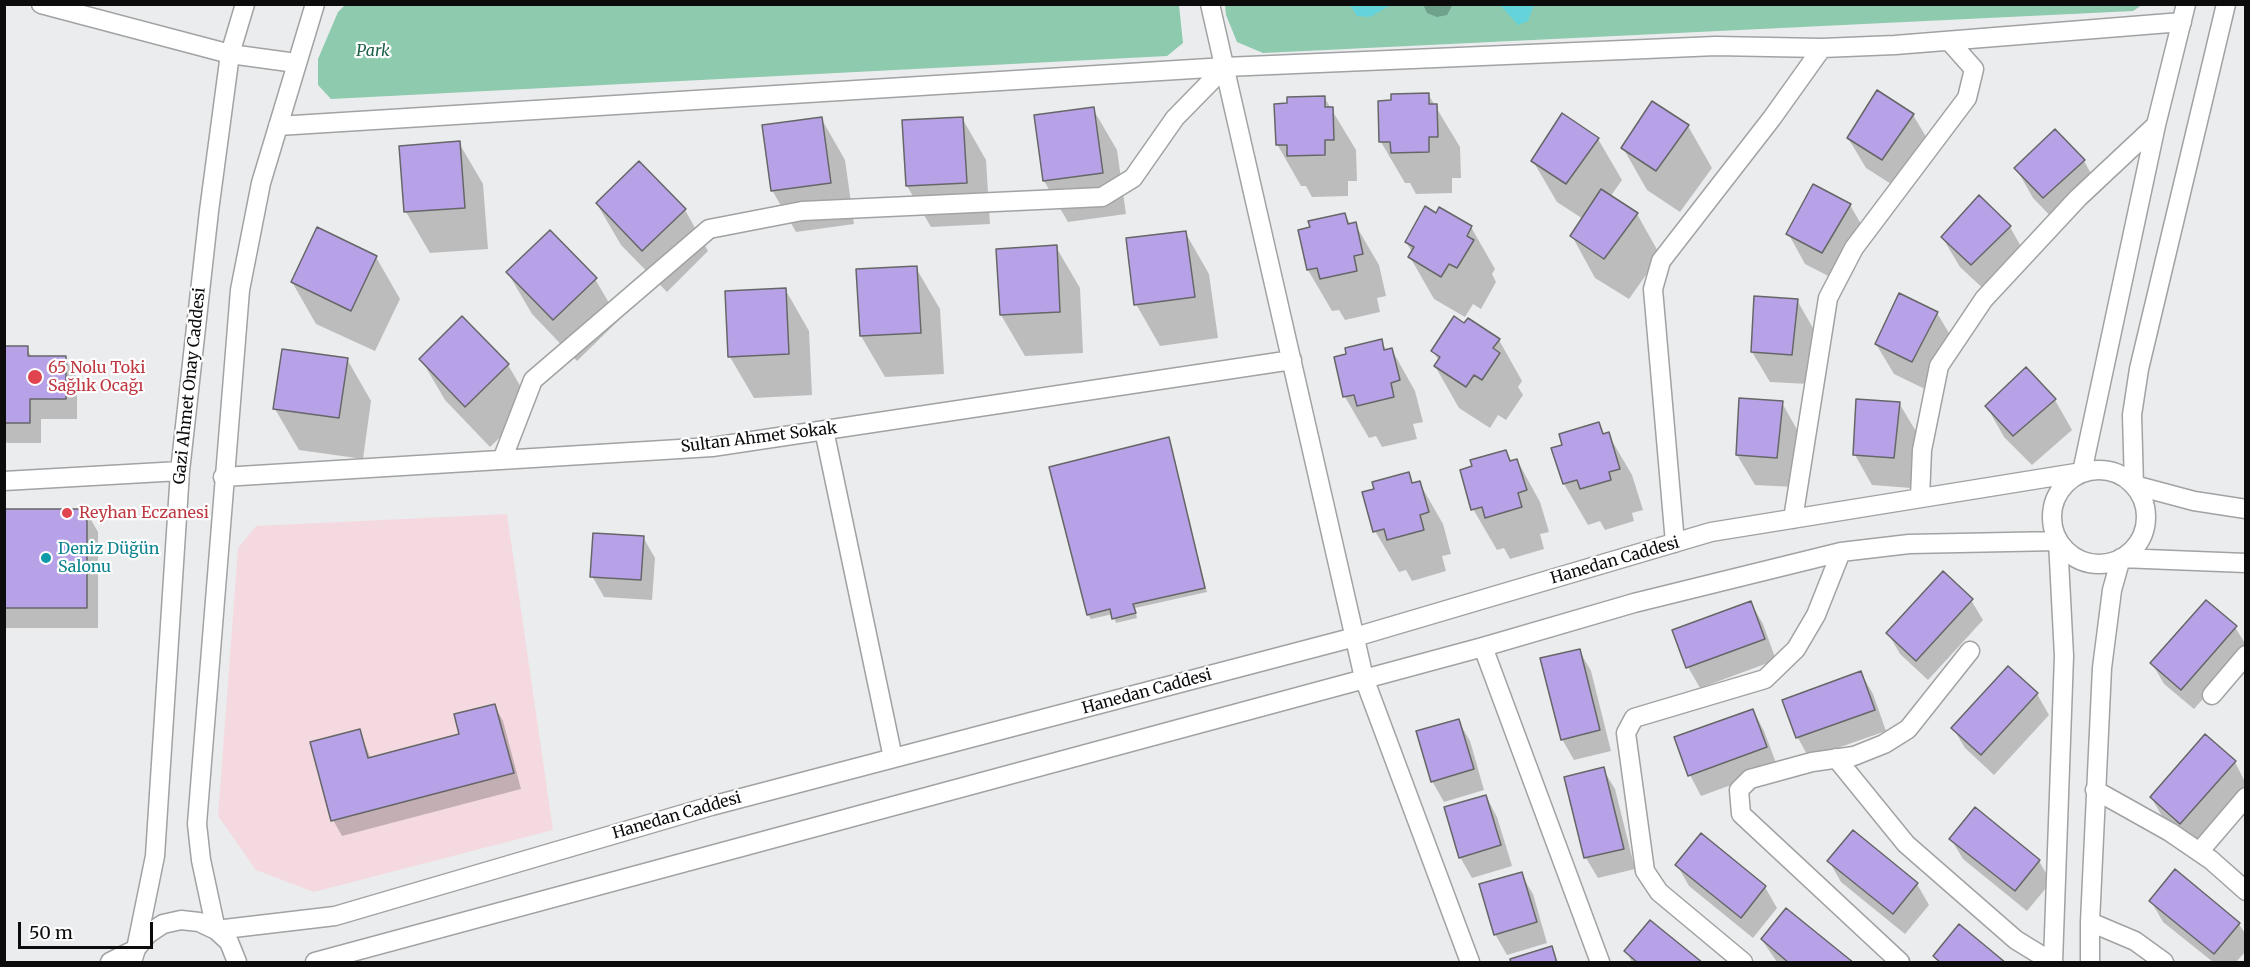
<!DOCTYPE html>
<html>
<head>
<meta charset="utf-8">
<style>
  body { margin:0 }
  #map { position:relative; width:2250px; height:967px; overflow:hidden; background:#ebeced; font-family:Merriweather,serif }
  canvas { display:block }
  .frame { position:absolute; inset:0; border:6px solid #0c0c0c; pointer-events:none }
  .scale { position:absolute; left:18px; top:922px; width:135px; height:27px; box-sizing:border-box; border:3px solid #0c0c0c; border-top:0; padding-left:8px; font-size:18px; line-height:21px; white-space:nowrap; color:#0c0c0c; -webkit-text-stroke:4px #fff; paint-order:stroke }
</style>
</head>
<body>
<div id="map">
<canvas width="2250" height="967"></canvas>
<div class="frame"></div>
<div class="scale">50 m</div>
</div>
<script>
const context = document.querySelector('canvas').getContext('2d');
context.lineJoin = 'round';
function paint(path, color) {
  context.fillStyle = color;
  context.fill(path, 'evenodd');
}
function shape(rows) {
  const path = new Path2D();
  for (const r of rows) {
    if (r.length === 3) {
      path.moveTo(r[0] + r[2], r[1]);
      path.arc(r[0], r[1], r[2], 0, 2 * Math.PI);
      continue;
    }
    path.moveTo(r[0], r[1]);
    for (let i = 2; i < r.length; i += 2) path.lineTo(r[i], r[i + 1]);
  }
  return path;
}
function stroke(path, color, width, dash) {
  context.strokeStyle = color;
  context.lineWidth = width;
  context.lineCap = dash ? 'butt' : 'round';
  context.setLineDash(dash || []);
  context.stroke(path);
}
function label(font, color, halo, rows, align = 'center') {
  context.font = font + ' Merriweather,serif';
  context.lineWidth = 4.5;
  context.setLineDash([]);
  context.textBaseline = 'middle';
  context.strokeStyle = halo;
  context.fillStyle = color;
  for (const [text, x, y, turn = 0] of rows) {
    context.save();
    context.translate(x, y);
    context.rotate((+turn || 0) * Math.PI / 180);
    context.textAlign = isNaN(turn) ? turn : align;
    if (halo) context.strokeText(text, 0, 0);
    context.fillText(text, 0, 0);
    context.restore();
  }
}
paint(shape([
  [507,514,553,830,314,892,256,870,218,816,238,548,256,526]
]), '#f4dae0');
paint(shape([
  [1179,5,1183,43,1167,56,331,99,318,85,318,59,338,12,345,5],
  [1225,5,2142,5,2133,11,1263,53,1237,42,1226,15]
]), '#8dcaae');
paint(shape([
  [1350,5,1389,4,1389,6,1370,17,1357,16],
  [1500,5,1534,5,1528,21,1518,25]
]), '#64d3da');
paint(shape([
  [1423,4,1453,4,1447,15,1437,17,1427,13],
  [1428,94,1460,147,1461,178,1452,178,1452,193,1416,194,1410,183,1405,183,1381,142],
  [1324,97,1356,150,1357,181,1348,181,1348,196,1312,197,1306,186,1301,186,1277,144,1289,105],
  [1653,103,1688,126,1712,168,1680,212,1647,190,1623,148],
  [1093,109,1117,150,1126,214,1068,222,1044,181],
  [1913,115,1931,145,1899,189,1866,168,1848,138],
  [821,118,845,160,854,224,796,232,772,190],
  [962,118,986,160,990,224,931,227,907,186],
  [2055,131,2084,161,2101,191,2061,227,2033,198,2016,168],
  [1598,139,1622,180,1610,197,1637,214,1660,255,1629,299,1595,278,1572,236,1583,219,1557,202,1533,161],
  [459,143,483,184,488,249,430,253,406,212],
  [1813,186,1850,205,1868,236,1840,282,1805,264,1788,233],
  [597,204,685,210,708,251,667,292,621,245],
  [1345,215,1351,225,1355,224,1379,265,1386,296,1377,298,1380,312,1345,320,1339,310,1332,311,1308,270,1299,231],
  [1437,215,1471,227,1495,269,1492,274,1496,282,1481,309,1473,304,1465,317,1434,299,1410,257,1412,252,1406,242],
  [2010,227,2027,257,1989,294,1960,267,1942,237],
  [1185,232,1209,274,1218,338,1160,346,1136,304],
  [1056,247,1080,288,1083,353,1025,356,1001,315],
  [376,257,400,299,375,351,316,324,292,282],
  [916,268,940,309,944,374,885,377,861,336],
  [508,273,595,279,619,320,577,361,532,314],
  [785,289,809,331,812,395,754,398,730,357,726,292],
  [1797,300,1814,330,1808,384,1770,382,1752,352],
  [1937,313,1955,343,1929,391,1894,374,1876,344],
  [1499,340,1522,381,1518,387,1523,395,1506,420,1498,415,1490,428,1459,408,1435,366,1439,361,1433,351],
  [1381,341,1387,351,1392,350,1415,391,1423,422,1413,424,1417,439,1382,447,1376,436,1369,438,1345,397],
  [4,348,27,348,32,358,65,358,77,378,77,419,41,419,41,443,7,443,4,439],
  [347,359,371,401,363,459,299,450,275,409],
  [421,359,508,365,532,406,490,447,445,400],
  [2055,400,2072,430,2032,465,2004,437,1987,407],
  [1782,403,1799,433,1794,487,1755,485,1737,455],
  [1899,403,1917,433,1911,488,1872,485,1855,455],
  [1598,424,1605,435,1608,434,1632,475,1643,510,1632,513,1634,521,1605,530,1600,521,1588,525,1564,484,1553,449,1564,446],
  [1168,439,1207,592,1135,608,1137,618,1116,623,1113,614,1091,619,1088,615],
  [1506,452,1512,462,1517,460,1540,502,1549,532,1540,534,1544,549,1510,559,1504,548,1497,550,1473,509],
  [1408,474,1413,484,1419,482,1443,524,1451,554,1442,556,1446,571,1412,581,1406,570,1399,572,1375,531],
  [4,511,86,511,98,532,98,628,4,628],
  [643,537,655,558,652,600,604,597,592,576],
  [1971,600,1983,620,1928,680,1900,654,1888,633],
  [1751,603,1763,624,1776,660,1700,688,1688,667,1674,631],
  [2235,627,2246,645,2246,650,2194,709,2164,684,2152,663],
  [1579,650,1591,671,1611,751,1574,760,1562,739],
  [1861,673,1873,694,1886,731,1809,758,1798,738,1784,701],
  [2037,694,2049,715,1994,775,1965,748,1953,728],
  [494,705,503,721,521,789,342,836,333,820,359,730,371,759,461,735],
  [1753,710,1764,731,1778,768,1701,796,1690,775],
  [1458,720,1470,741,1484,790,1444,802,1432,781],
  [2235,762,2246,784,2193,844,2163,818,2151,797],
  [1603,769,1615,789,1635,869,1598,878,1586,858,1566,778],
  [1486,796,1497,817,1512,866,1472,878,1460,857],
  [1701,835,1765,887,1777,908,1753,938,1689,886,1677,865],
  [1951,839,2039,861,2051,882,2027,911,1963,859],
  [1829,861,1917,884,1929,905,1905,934,1841,882],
  [1521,874,1533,894,1547,943,1507,955,1495,934],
  [2151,901,2239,924,2246,935,2246,951,2236,962,2213,962,2163,922],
  [1762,940,1851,962,1777,962],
  [1626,951,1700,962,1632,962]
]), '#0003');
const building = shape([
  [1877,90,1914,114,1882,160,1847,138,1877,90],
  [1429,93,1429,104,1437,104,1438,137,1429,137,1429,152,1391,153,1390,142,1379,142,1378,101,1391,100,1391,94,1429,93],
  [1325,96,1325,107,1333,107,1334,140,1325,140,1325,155,1287,156,1287,145,1276,145,1274,104,1287,103,1287,97,1325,96],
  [1652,101,1689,125,1656,171,1621,148,1652,101],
  [1094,107,1103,173,1043,181,1034,115,1094,107],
  [1562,113,1599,138,1566,184,1531,161,1562,113],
  [822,117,831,183,771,191,762,125,822,117],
  [963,117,967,183,906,186,902,120,963,117],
  [2055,129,2085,160,2043,198,2014,168,2055,129],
  [460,141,465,208,404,212,399,146,460,141],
  [639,161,686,209,642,251,596,203,639,161],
  [1813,184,1851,204,1822,253,1786,234,1813,184],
  [1601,189,1638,213,1604,259,1570,236,1601,189],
  [1979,195,2011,226,1971,265,1941,237,1979,195],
  [1425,206,1436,213,1439,207,1472,226,1467,236,1474,240,1457,268,1449,264,1441,277,1408,257,1414,247,1405,242,1425,206],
  [1345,213,1348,224,1356,222,1363,254,1354,256,1357,271,1320,279,1317,268,1307,270,1298,230,1310,227,1308,221,1345,213],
  [317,227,377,256,351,311,291,282,317,227],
  [550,230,597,278,553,320,506,272,550,230],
  [1186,231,1195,297,1134,305,1126,238,1186,231],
  [1057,245,1060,312,1000,315,996,249,1057,245],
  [917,266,921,333,860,336,856,269,917,266],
  [786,288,789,354,728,357,725,291,786,288],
  [1899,293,1938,312,1912,362,1875,344,1899,293],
  [1754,296,1798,299,1792,355,1751,352,1754,296],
  [462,316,509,364,465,407,419,359,462,316],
  [1454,316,1464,323,1468,318,1500,339,1493,348,1500,353,1482,380,1474,375,1466,387,1434,366,1440,357,1431,351,1454,316],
  [1382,339,1384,350,1392,348,1400,380,1391,383,1394,397,1357,406,1354,395,1343,397,1334,357,1346,354,1345,348,1382,339],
  [4,346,28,346,28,356,66,356,66,399,30,399,30,423,4,423,4,346],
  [282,349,348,358,339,418,273,409,282,349],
  [2026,367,2056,399,2013,436,1985,406,2026,367],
  [1739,398,1783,401,1777,458,1736,455,1739,398],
  [1856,399,1900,402,1894,458,1853,455,1856,399],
  [1599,422,1603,434,1609,432,1620,469,1609,472,1611,480,1580,489,1577,480,1563,484,1551,448,1562,445,1559,434,1599,422],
  [1169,437,1205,588,1133,604,1136,613,1112,619,1110,609,1087,615,1049,467,1169,437],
  [1506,450,1510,461,1517,459,1527,490,1518,493,1522,507,1485,518,1482,507,1471,510,1460,470,1472,466,1470,460,1506,450],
  [1409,472,1412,483,1420,481,1429,512,1420,515,1424,530,1387,540,1384,529,1373,532,1362,492,1374,489,1372,482,1409,472],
  [4,509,87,509,87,608,4,608,4,509],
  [593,533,644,536,641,580,590,577,593,533],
  [1943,571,1973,599,1916,661,1886,633,1943,571],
  [2206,600,2237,626,2181,690,2150,663,2206,600],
  [1751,601,1765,639,1686,668,1672,630,1751,601],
  [1580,649,1600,730,1561,740,1540,658,1580,649],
  [2008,666,2038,693,1981,755,1951,728,2008,666],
  [1861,671,1875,710,1796,738,1782,700,1861,671],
  [495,704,514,773,331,821,310,742,360,729,368,758,459,734,454,714,495,704],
  [1753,709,1767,747,1688,776,1674,737,1753,709],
  [1459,719,1474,769,1431,782,1416,731,1459,719],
  [2205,734,2236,761,2180,824,2150,797,2205,734],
  [1604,767,1624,849,1584,858,1564,777,1604,767],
  [1486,795,1501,845,1459,858,1444,807,1486,795],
  [1975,807,2040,860,2015,891,1949,839,1975,807],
  [1853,830,1918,883,1893,914,1827,861,1853,830],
  [1701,833,1766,886,1741,918,1675,865,1701,833],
  [2175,869,2240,923,2214,954,2149,901,2175,869],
  [1522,872,1537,922,1494,935,1479,884,1522,872],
  [1786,908,1854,963,1789,963,1761,939,1786,908],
  [1650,920,1703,963,1638,963,1624,951,1650,920],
  [1959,924,2006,963,1941,963,1933,956,1959,924],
  [1552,946,1557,963,1511,963,1510,959,1552,946]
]);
paint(building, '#b7a2e8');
stroke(building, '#666667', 1.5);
const minor = shape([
  [41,4,230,54,296,63],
  [1210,4,1364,678,1470,962],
  [278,126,1225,67,1716,46,1822,48,1895,45,2182,22],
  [824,430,893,758],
  [502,460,533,380,709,229,802,211,1102,197,1133,178,1175,118,1225,67],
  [2099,517,47],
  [2082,472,2156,125,2186,4],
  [223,477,712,447,1292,360],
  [4,481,180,471],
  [2134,485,2132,415,2139,369,2226,4],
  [2134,485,2194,501,2246,509],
  [1920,497,1922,450,1939,366,1984,299,2078,198,2156,125],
  [1793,519,1828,298,1854,248,1967,98,1974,69,1950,42],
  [1675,543,1653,289,1661,261,1772,118,1822,48],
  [2121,558,2246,563],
  [1483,647,1600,962],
  [2212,695,2246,655],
  [1836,758,1906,844,2016,940,2052,962],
  [2095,790,2170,832,2211,860,2246,891],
  [2199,852,2246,797],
  [2090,922,2135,941,2164,962],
  [216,930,335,916,711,806,1355,637,1711,532,2082,472],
  [216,930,201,860,197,824,240,290,261,183,315,4],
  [136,949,155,856,180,471,209,211,230,54,245,4],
  [110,962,136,949],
  [132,962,136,949,148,934,163,924,181,920,199,922,216,930,229,942,237,962],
  [315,962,1483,647,1634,603,1841,552,1909,544,2058,541],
  [1743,962,1659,892,1645,871,1626,733,1634,718,1765,679,1796,649,1816,615,1841,552],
  [1900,962,1741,814,1739,790,1750,779,1812,762,1854,756,1884,744,1908,729,1970,651],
  [2053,962,2064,656,2058,541],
  [2090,962,2090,922,2102,668,2112,590,2121,558]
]);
stroke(minor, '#a1a2a3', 21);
stroke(minor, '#fff', 18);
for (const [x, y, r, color] of [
  [35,377,8,"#e0444e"],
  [67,513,6,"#e0444e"],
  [46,558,6,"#0f9aa8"]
]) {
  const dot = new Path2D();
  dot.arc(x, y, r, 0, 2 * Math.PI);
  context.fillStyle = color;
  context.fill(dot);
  stroke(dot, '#fff', 2);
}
label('italic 16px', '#1d6047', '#fff', [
  ["Park",373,51]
]);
label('16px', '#be3a42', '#fff', [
  ["65 Nolu Toki",48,368],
  ["Sağlık Ocağı",48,386],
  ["Reyhan Eczanesi",79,513]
], 'left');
label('16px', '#0c0c0c', '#fff', [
  ["Gazi Ahmet Onay Caddesi",190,386,-84],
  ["Sultan Ahmet Sokak",759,438,-7],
  ["Hanedan Caddesi",1615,561,-16],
  ["Hanedan Caddesi",1147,692,-15],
  ["Hanedan Caddesi",677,816,-16]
]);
label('16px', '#0d838f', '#fff', [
  ["Deniz Düğün",58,549],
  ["Salonu",58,567]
], 'left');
</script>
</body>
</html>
